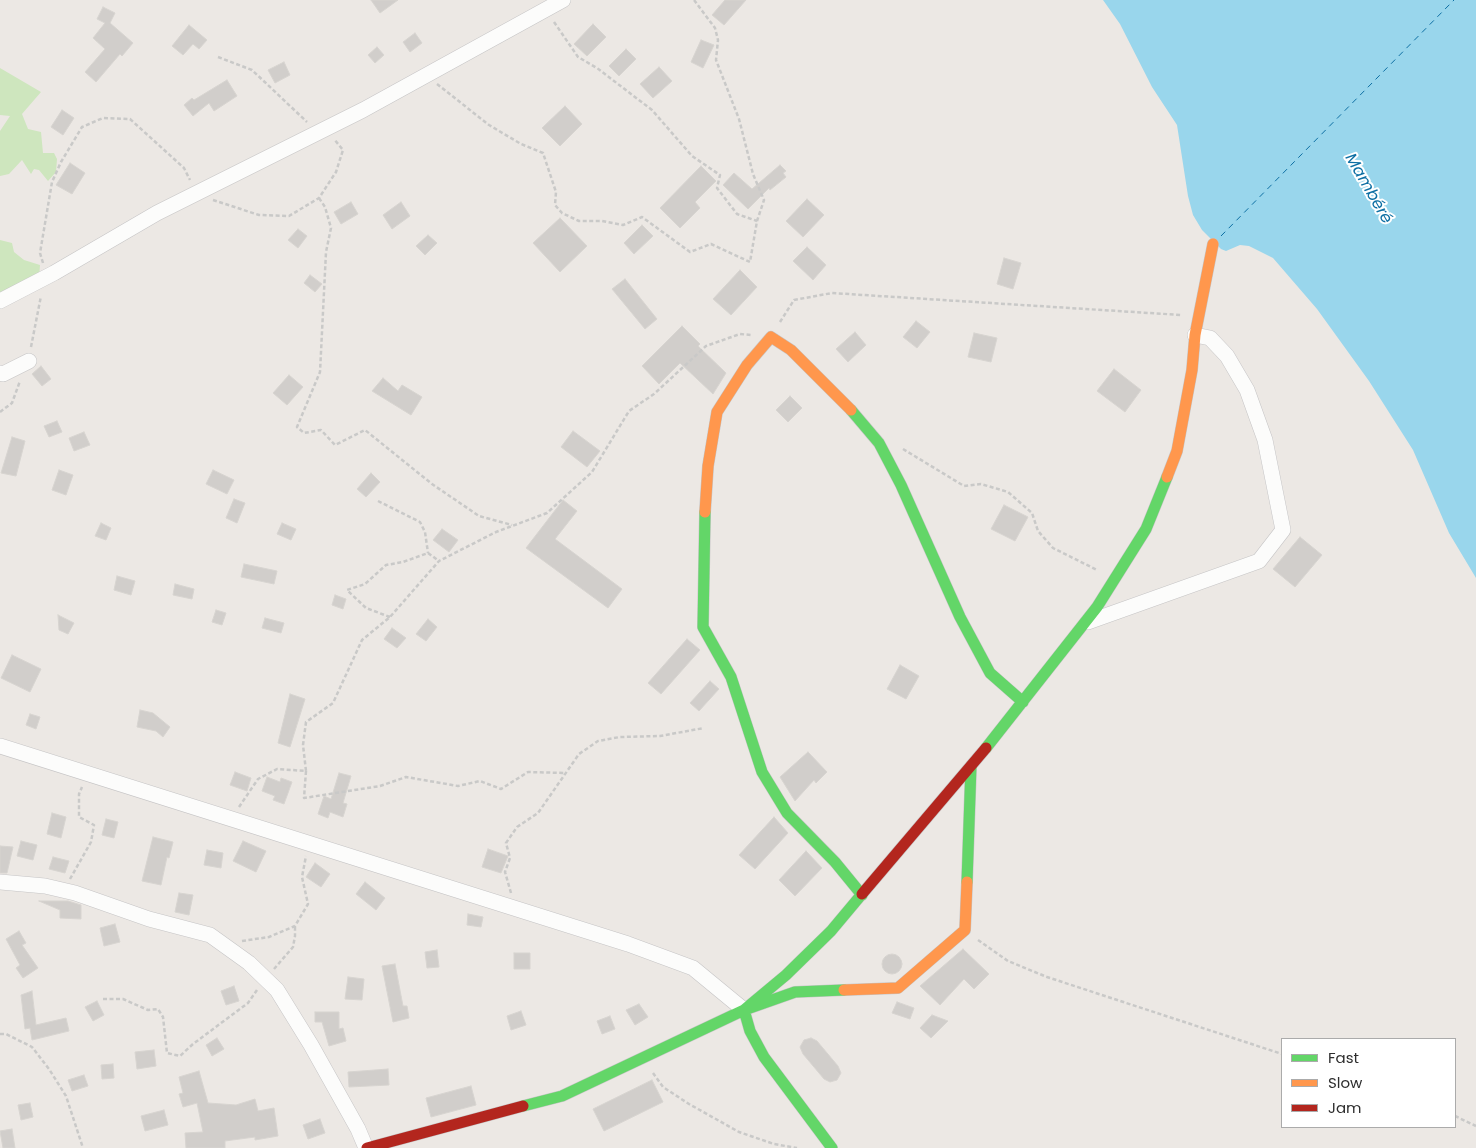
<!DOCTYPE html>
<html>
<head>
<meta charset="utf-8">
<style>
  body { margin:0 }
  #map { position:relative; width:1476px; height:1148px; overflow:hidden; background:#ece8e4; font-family:Poppins,sans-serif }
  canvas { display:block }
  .legend { position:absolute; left:1281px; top:1038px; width:175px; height:90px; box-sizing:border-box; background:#fff; border:1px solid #ababab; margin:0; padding:6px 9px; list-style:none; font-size:15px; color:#2e2e2e }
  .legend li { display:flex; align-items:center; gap:10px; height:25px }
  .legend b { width:25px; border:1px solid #ababab }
</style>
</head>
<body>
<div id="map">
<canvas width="1476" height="1148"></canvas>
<ul class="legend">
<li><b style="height:6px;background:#63d668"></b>Fast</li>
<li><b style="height:6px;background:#ff974d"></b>Slow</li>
<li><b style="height:6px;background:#b3261e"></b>Jam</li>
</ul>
</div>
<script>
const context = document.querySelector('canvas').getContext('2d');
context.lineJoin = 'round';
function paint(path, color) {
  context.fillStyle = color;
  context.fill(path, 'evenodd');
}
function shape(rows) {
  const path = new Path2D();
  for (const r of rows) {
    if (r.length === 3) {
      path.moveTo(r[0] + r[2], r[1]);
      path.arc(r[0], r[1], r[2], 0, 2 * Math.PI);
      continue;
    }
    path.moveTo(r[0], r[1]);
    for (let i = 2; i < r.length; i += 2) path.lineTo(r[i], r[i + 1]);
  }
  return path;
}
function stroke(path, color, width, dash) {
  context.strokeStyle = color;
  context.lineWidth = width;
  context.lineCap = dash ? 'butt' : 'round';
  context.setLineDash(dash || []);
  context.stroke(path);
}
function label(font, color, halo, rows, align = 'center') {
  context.font = font + ' Poppins,sans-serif';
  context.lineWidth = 4;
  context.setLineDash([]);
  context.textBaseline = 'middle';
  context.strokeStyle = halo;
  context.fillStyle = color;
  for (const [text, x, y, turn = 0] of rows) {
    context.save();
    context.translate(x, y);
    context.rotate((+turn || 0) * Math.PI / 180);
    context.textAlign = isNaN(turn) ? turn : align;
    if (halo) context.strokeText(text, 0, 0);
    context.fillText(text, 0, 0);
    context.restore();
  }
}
paint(shape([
  [0,68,41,92,22,114,28,129,41,132,43,153,54,153,57,159,56,172,48,181,39,170,34,169,31,174,22,160,9,174,0,176,0,131,10,116,0,115],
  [0,240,12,243,14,252,24,260,40,265,39,278,0,297]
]), '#cee6be');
paint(shape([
  [1103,0,1476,0,1476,578,1449,533,1413,450,1369,381,1317,309,1273,258,1249,246,1240,245,1226,251,1221,249,1202,230,1193,215,1188,196,1177,125,1152,87,1120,24]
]), '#99d6ec');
stroke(shape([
  [1221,236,1454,0]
]), '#0d6fa3', 1, [6, 5]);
const building = shape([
  [371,0,398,0,380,13,371,0],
  [725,0,746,0,724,25,712,15,725,0],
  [103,7,115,13,110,23,133,43,122,56,120,54,96,82,85,72,105,49,93,38,105,23,97,19,103,7],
  [593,24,606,37,587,56,574,44,593,24],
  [189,25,207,40,199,49,193,44,183,55,172,46,189,25],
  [415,33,422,43,410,52,403,42,415,33],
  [701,40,714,45,703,68,691,62,701,40],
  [377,47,384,55,375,63,368,55,377,47],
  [626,49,636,59,619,76,609,66,626,49],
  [284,62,290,75,275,83,268,70,284,62],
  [659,67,672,81,653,98,640,84,659,67],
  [227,80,237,96,214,111,209,103,193,116,184,105,192,98,194,100,227,80],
  [565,106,582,124,560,146,542,128,565,106],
  [62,110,74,118,63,135,51,127,62,110],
  [70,163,85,173,72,194,56,185,70,163],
  [780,165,786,171,783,173,786,177,770,190,769,188,748,209,723,185,734,173,752,189,780,165],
  [701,166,716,181,695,202,700,208,680,228,660,208,701,166],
  [807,199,824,215,803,237,786,221,807,199],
  [351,202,358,214,341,224,334,212,351,202],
  [401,202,410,216,392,229,383,215,401,202],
  [560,218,587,246,560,272,533,243,560,218],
  [642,225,653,236,634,254,624,243,642,225],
  [298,229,307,236,298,248,288,240,298,229],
  [428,235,437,243,425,255,416,246,428,235],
  [807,247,826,265,813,280,793,261,807,247],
  [1004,258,1021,263,1013,289,997,284,1004,258],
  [740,270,757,287,731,315,713,299,740,270],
  [310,275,322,284,315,292,304,283,310,275],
  [625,279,657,319,645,329,612,289,625,279],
  [916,321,930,332,917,348,903,337,916,321],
  [682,326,700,344,698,346,726,373,713,394,680,363,659,384,642,366,682,326],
  [855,332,866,345,848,362,836,349,855,332],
  [974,333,997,338,991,362,968,357,974,333],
  [41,366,51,379,42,386,32,374,41,366],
  [1114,369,1141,390,1125,412,1097,391,1114,369],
  [289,375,303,387,287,405,273,393,289,375],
  [383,378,398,391,402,385,422,397,411,415,372,391,383,378],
  [790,396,802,408,788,422,776,410,790,396],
  [57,421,62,432,49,437,44,426,57,421],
  [573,431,600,451,587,467,561,447,573,431],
  [84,432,90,445,74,451,69,438,84,432],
  [12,437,25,441,16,476,1,473,12,437],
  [59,470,73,475,66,495,52,490,59,470],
  [213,470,234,480,227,494,206,484,213,470],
  [371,473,380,482,366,497,357,489,371,473],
  [234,499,245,503,237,523,226,518,234,499],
  [563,500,577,511,555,539,622,589,608,608,526,548,563,500],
  [1004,505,1028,517,1015,541,991,529,1004,505],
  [101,523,111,528,106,540,95,536,101,523],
  [282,523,296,529,291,540,277,534,282,523],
  [442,529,458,540,449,552,433,540,442,529],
  [1300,537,1322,555,1295,587,1273,569,1300,537],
  [244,564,277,571,274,584,241,577,244,564],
  [117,576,135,581,131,595,114,590,117,576],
  [175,584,194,589,192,599,173,595,175,584],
  [335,595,346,599,343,609,332,605,335,595],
  [216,610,226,613,222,625,212,622,216,610],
  [58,615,74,623,68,634,59,630,58,615],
  [265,618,284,623,281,633,262,628,265,618],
  [428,619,437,627,426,641,416,634,428,619],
  [392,628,406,638,397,648,384,639,392,628],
  [687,639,700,650,661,694,648,683,687,639],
  [12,655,41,669,30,692,1,678,12,655],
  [900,665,919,676,906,699,887,689,900,665],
  [710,681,719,689,699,711,690,703,710,681],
  [290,694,305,699,290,747,278,743,290,694],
  [140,710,153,713,170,727,163,737,156,731,137,727,140,710],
  [30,714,40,717,36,729,26,725,30,714],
  [808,752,827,772,816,783,814,780,795,801,780,777,808,752],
  [235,772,251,778,247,791,230,785,235,772],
  [339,773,351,776,343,803,347,804,343,817,330,812,328,818,318,814,324,796,331,799,339,773],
  [267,777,280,782,281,778,292,782,284,804,273,800,275,796,262,791,267,777],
  [52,813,66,817,61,838,47,834,52,813],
  [774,817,788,833,755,869,739,855,774,817],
  [106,819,118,822,114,838,102,835,106,819],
  [153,837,173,842,169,858,167,857,161,885,142,881,153,837],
  [21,841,37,845,33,860,17,856,21,841],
  [243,841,266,851,256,872,233,861,243,841],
  [0,846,13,847,7,873,0,873,0,846],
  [488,849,508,856,501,873,482,867,488,849],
  [207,850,223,853,221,868,204,865,207,850],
  [806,851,822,868,795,896,779,880,806,851],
  [53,857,69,861,65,873,49,869,53,857],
  [315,863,330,874,321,887,306,877,315,863],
  [365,882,385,898,376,910,356,894,365,882],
  [179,893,193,895,189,915,175,912,179,893],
  [39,901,68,901,81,905,81,919,60,918,60,910,39,901],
  [468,914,483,917,481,927,467,925,468,914],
  [115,924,120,942,104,946,100,928,115,924],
  [19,931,26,943,22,945,38,968,23,978,16,968,20,965,6,939,19,931],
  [963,949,989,974,974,989,964,979,940,1005,920,986,963,949],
  [437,950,439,967,427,968,425,952,437,950],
  [514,953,530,953,530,969,514,969,514,953],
  [892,964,10],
  [395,964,403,1006,407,1006,409,1018,393,1022,382,966,395,964],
  [348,977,364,979,362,1000,345,999,348,977],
  [234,986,239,1001,226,1005,221,991,234,986],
  [32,991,36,1025,66,1018,69,1031,32,1040,30,1028,25,1029,21,995,32,991],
  [97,1001,104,1015,93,1021,85,1007,97,1001],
  [897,1002,914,1008,910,1019,892,1013,897,1002],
  [639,1004,648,1017,635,1025,626,1010,639,1004],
  [521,1011,526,1025,511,1030,507,1016,521,1011],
  [315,1012,339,1012,339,1029,343,1028,346,1041,329,1046,322,1022,315,1022,315,1012],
  [932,1015,948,1021,931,1038,920,1028,932,1015],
  [610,1016,615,1029,602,1034,597,1021,610,1016],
  [217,1038,224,1049,212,1056,206,1045,217,1038],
  [811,1038,817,1041,838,1066,841,1073,837,1080,830,1082,824,1079,803,1054,800,1047,804,1040,811,1038],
  [154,1050,156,1066,137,1069,135,1052,154,1050],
  [113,1064,114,1078,102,1079,101,1065,113,1064],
  [388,1069,389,1085,349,1087,348,1072,388,1069],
  [199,1071,208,1103,236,1105,255,1099,258,1111,274,1108,278,1136,255,1140,255,1137,225,1141,225,1148,186,1148,185,1133,203,1132,197,1103,183,1107,179,1094,183,1093,179,1077,199,1071],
  [84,1075,88,1086,72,1091,68,1080,84,1075],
  [652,1080,663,1102,604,1131,593,1109,652,1080],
  [471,1086,476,1105,431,1117,426,1098,471,1086],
  [30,1103,33,1117,21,1120,18,1105,30,1103],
  [164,1110,168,1125,145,1131,141,1116,164,1110],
  [320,1119,325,1133,308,1139,303,1125,320,1119],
  [12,1129,15,1148,3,1148,0,1131,12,1129]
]);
paint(building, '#d1cecb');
stroke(building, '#d7d4d0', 1);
const street = shape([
  [0,301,54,273,157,213,363,110,563,0],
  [0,373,3,374,29,361],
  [1088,622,1259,561,1283,530,1265,440,1247,390,1227,356,1210,338,1195,335],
  [0,746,628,944,693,968,744,1010],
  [0,882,45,886,75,893,149,919,210,935,249,963,277,990,311,1045,358,1129,366,1148]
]);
const fast = shape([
  [851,410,879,443,901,485,960,617,990,673,1023,702],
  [705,512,703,627,731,677,762,772,787,813,835,862,862,895],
  [986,748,1097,607,1146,529,1167,477],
  [967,882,971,766],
  [523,1106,562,1096,744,1010,795,992,844,990],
  [832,1148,764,1057,750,1031,744,1010,786,975,831,931,862,894]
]);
const slow = shape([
  [1167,477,1177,451,1192,370,1195,335,1213,244],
  [705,512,708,466,717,412,747,365,771,337,791,350,851,410],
  [844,990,898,988,965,930,967,882]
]);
const jam = shape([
  [862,894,986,748],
  [367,1148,523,1106]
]);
stroke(street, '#c5c4c5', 16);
stroke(fast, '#c5c4c5', 12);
stroke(slow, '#c5c4c5', 12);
stroke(jam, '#c5c4c5', 12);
stroke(shape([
  [554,22,578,57,597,68,652,110,692,156,720,175,717,188,737,214,757,221],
  [218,57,252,70,307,122],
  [437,84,489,125,521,144,543,153,556,192,555,205,562,213,579,221,602,221,623,225,642,217,690,252,711,244,750,262,757,221,764,200,753,174,739,119,716,60,718,40,715,28,694,0],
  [319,198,325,207,331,228,326,252,320,372,297,427,304,433,321,430,335,445,365,430,432,484,479,516,512,525],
  [213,200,259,215,289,216,319,198,336,172,343,150,334,139],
  [43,263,40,253,52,182,61,162,82,127,103,118,130,119,184,168,190,180],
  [780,322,794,300,832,293,1181,315],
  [31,347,41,296],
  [0,412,12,403,20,381],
  [903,449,964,486,981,484,1008,492,1032,513,1038,531,1053,548,1097,570],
  [378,501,420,522,425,532,428,553],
  [390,617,366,608,347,590,365,584,386,565,403,562,428,553,439,561],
  [306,771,304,798,380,786,406,777,458,786,480,781,501,789,528,772,565,773],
  [239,807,258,779,277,769,306,771,303,745,306,722,333,703,362,640,390,617,439,561,496,532,547,513,592,472,629,411,654,394,706,346,740,334,751,335],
  [70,879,91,842,94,825,79,817,79,794,82,787],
  [511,893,505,872,510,858,506,843,517,827,538,813,579,754,598,741,620,737,660,736,704,728],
  [978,940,1008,961,1047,977,1282,1054],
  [242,941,269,937,295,926,308,904,302,877,306,856],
  [274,969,293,947,295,936,295,926],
  [103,999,123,999,148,1010,158,1009,163,1017,167,1053,180,1056,193,1044,248,1003,257,990],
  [0,1034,6,1034,32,1047,49,1069,66,1096,83,1148],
  [653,1073,663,1087,689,1104,739,1132,774,1144,797,1148],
  [1455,1116,1476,1126]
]), '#c9c9c8', 2.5, [4, 2.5]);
stroke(street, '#fcfcfb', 15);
stroke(fast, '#63d668', 11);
stroke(slow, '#ff974d', 11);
stroke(jam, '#b3261e', 11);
label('italic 16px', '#0d6fa3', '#fff', [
  ["Mambéré",1368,189,60]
]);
</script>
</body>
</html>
